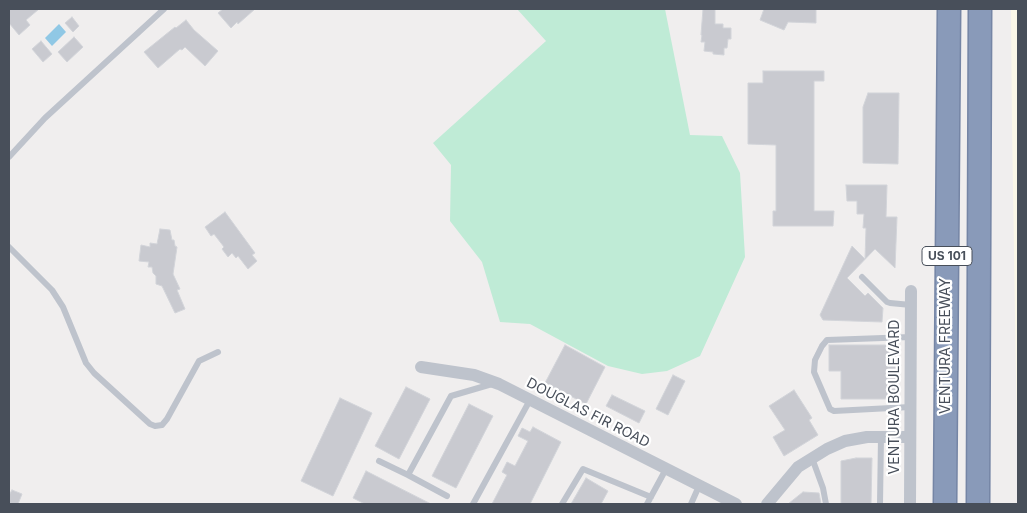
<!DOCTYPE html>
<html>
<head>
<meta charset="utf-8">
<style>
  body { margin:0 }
  #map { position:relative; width:1027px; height:513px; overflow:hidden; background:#f0eeee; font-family:Inter,sans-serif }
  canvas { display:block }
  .frame { position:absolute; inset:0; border:10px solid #484f5a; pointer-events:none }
</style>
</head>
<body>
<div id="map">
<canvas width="1027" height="513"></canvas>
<div class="frame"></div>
</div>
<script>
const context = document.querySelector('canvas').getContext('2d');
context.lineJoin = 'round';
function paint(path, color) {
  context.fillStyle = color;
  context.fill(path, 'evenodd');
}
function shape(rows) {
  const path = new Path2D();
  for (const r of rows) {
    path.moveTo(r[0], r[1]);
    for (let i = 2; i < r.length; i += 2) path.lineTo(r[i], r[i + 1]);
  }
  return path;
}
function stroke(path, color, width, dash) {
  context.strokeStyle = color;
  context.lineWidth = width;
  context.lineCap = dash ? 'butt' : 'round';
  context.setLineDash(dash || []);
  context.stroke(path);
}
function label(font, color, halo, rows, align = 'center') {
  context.font = font + ' Inter,sans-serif';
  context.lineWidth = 4.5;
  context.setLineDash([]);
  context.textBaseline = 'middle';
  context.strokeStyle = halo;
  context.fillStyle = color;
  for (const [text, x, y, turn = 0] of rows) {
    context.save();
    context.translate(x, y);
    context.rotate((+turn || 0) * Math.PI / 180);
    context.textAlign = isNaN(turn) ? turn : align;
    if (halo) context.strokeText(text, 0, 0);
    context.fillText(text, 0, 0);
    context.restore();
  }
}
paint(shape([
  [1011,9,1018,9,1018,504,1012,125]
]), '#faf7e8');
paint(shape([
  [517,9,665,9,690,135,722,136,740,173,745,257,700,356,667,371,642,374,608,366,530,324,500,322,482,262,450,221,451,165,433,143,546,41]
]), '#bfebd6');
paint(shape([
  [59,24,66,32,52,46,45,38]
]), '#90c8e5');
const building = shape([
  [9,9,39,9,26,20,30,25,19,35,9,23,9,9],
  [223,9,255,9,238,24,237,22,231,28,218,13,223,9],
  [703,9,715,9,715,24,723,24,723,28,731,28,731,39,728,39,727,48,724,48,724,55,713,54,713,52,704,51,705,42,701,42,702,35,701,35,703,9],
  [764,9,816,9,816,23,788,22,784,30,760,20,764,9],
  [72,17,79,26,73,32,65,23,72,17],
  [186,20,194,30,218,51,205,66,185,47,182,50,180,49,158,68,144,52,175,27,176,28,186,20],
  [74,37,83,47,67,62,58,52,74,37],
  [41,41,52,54,43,62,32,49,41,41],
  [763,71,824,71,824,81,814,81,814,211,834,211,833,226,773,226,773,211,776,211,776,145,748,144,748,83,763,83,763,71],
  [868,93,899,93,898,164,863,163,863,107,868,93],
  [846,185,887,185,886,217,897,217,895,268,875,249,847,278,865,296,868,293,883,308,882,322,823,320,820,315,852,246,865,259,866,228,863,228,864,214,857,214,857,201,847,201,846,185],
  [225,212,255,253,252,255,257,261,248,269,238,256,236,258,232,253,228,257,222,249,224,247,214,234,211,236,205,227,225,212],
  [160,229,170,230,172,240,174,240,175,246,177,247,173,274,180,289,177,290,185,309,175,313,162,286,156,284,156,276,153,273,152,267,148,267,149,262,139,261,141,245,150,247,150,243,157,244,160,229],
  [565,345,605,367,586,404,545,383,565,345],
  [829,345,898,345,898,399,841,399,841,371,829,371,829,345],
  [673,375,685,381,668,415,656,409,673,375],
  [406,387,430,399,399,459,375,446,406,387],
  [794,390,812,418,809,420,818,435,784,456,773,437,785,430,769,406,794,390],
  [612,395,645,411,639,423,606,406,612,395],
  [340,398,372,413,333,496,301,481,340,398],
  [469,404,493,416,456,488,432,476,469,404],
  [533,427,561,442,530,504,492,504,507,475,502,472,507,462,515,466,528,441,518,436,522,428,530,432,533,427],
  [856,458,872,458,871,504,841,504,841,461,856,458],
  [366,471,431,504,365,504,353,498,366,471],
  [586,478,608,491,601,504,571,504,586,478],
  [12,490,22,494,18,504,9,504,9,495,12,490],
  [803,492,819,493,821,504,788,504,803,492]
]);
paint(building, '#c9cad0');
stroke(building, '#d2d4d9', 1);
const motorway = shape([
  [945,504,949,9],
  [978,504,980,9]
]);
stroke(motorway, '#7585a5', 25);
stroke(shape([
  [9,157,45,118,164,9],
  [9,247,52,290,63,307,86,363,94,373,150,424,155,426,162,425,167,419,199,361,218,352],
  [862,277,887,302,890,303,911,305],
  [910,407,834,411,830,409,814,372,815,360,822,346,827,340,911,337],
  [812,458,823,488,826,504],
  [379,461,408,475],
  [447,496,408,475,451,396,492,384],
  [473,504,530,400],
  [562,504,583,469,651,497],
  [647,504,666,469],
  [691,504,699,486],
  [880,504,881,437]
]), '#bec3cc', 6);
stroke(shape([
  [421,367,474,375,499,384,736,504],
  [767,504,798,467,827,449,845,441,867,437,910,437],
  [910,504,911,291]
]), '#bec3cc', 12);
stroke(motorway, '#899ab9', 22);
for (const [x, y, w] of [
  [947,256,50]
]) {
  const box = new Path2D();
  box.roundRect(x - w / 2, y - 9.5, w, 19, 4);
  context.fillStyle = '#fff';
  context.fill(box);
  stroke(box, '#484f5a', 1);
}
label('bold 12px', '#484f5a', null, [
  ["US 101",947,256]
]);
label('14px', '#484f5a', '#fff', [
  ["VENTURA FREEWAY",946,346,-90],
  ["VENTURA BOULEVARD",895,397,-90],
  ["DOUGLAS FIR ROAD",588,413,27]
]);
</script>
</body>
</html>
